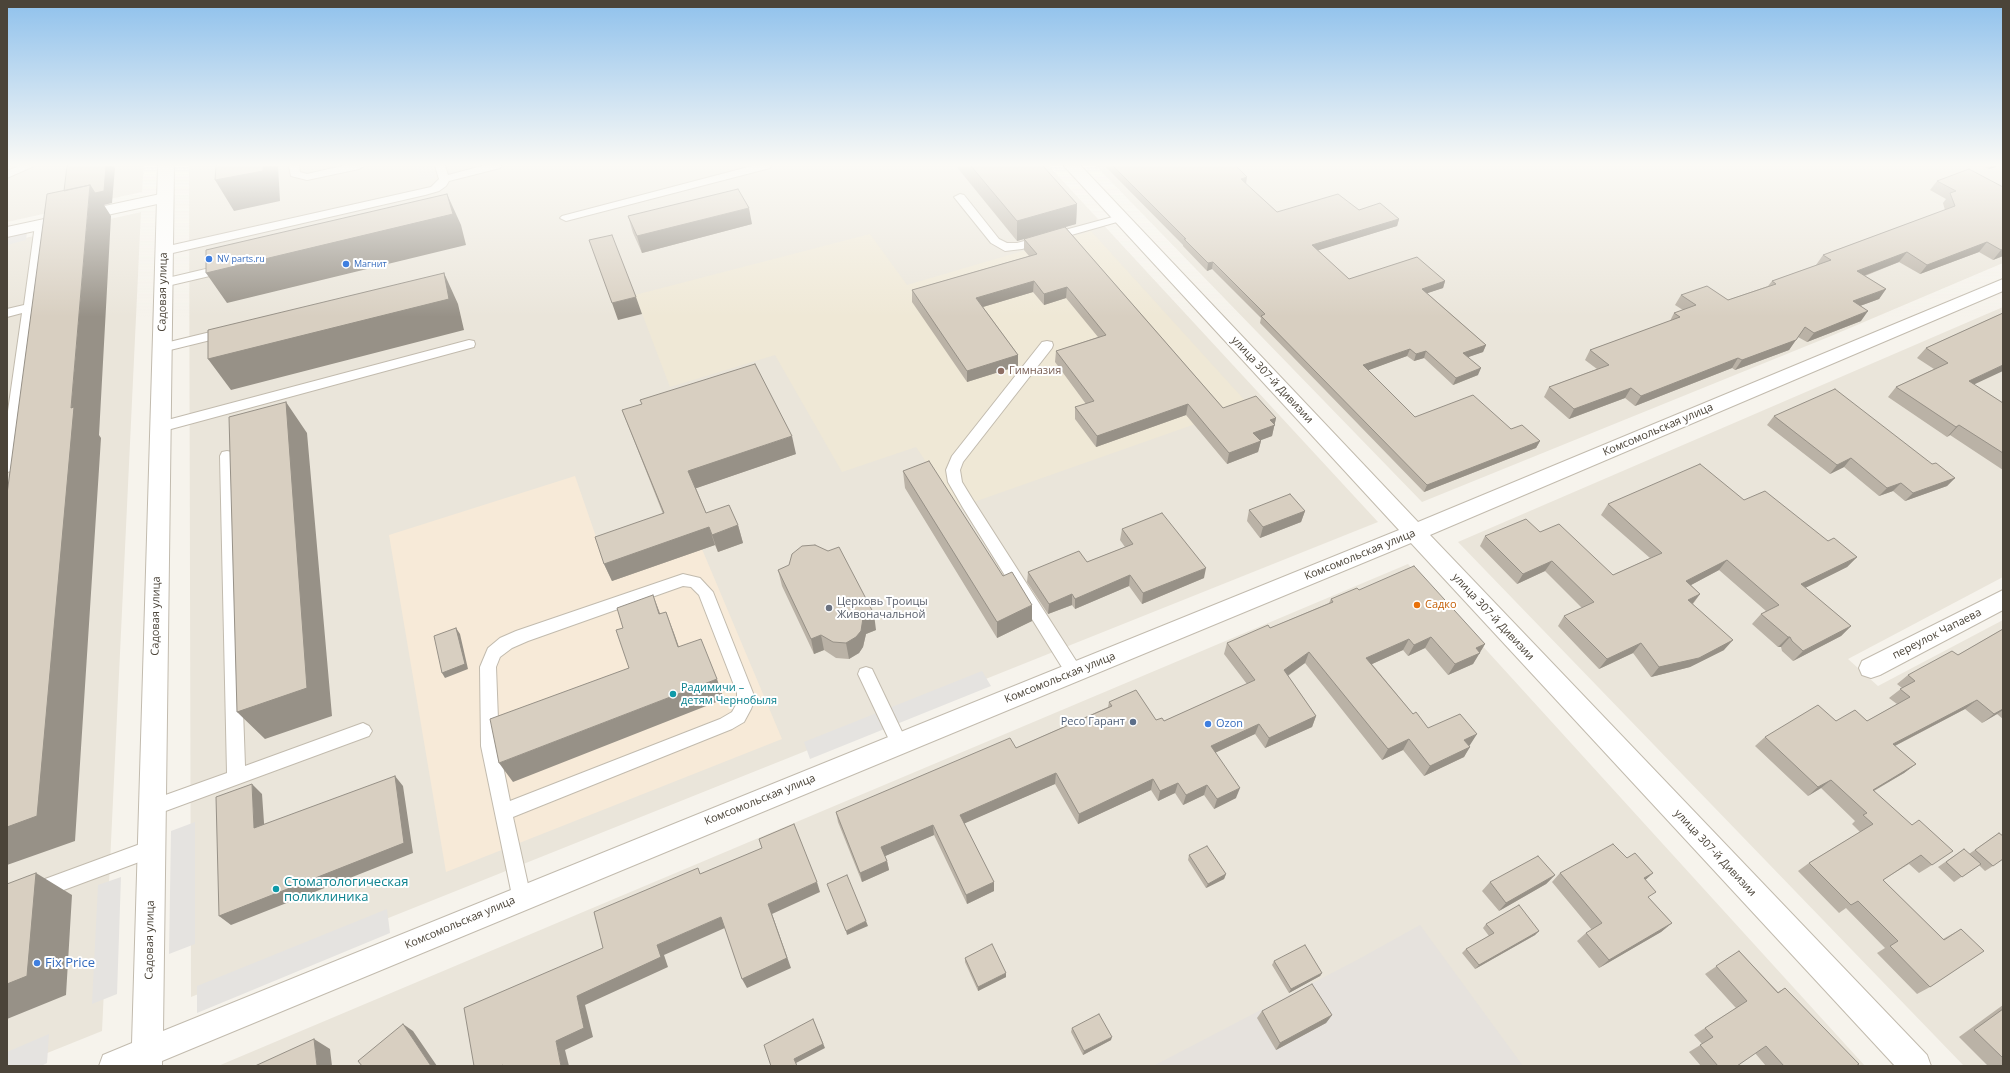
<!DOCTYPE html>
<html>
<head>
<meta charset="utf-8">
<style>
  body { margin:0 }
  #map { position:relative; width:2010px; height:1073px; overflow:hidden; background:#f6f3ec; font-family:"Open Sans",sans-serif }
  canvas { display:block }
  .frame { position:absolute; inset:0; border:8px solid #4b4439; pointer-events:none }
</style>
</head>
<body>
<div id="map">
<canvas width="2010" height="1073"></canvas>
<div class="frame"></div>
</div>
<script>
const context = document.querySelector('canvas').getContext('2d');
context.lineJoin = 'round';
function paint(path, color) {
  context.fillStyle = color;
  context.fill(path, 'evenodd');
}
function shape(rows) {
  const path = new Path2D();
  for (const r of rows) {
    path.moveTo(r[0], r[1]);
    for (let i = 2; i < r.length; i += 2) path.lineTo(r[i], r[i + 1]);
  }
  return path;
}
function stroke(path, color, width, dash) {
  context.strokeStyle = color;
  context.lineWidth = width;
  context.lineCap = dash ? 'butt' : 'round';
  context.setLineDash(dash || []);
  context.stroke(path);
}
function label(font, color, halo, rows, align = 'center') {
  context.font = font + ' "Open Sans",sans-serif';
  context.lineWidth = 4;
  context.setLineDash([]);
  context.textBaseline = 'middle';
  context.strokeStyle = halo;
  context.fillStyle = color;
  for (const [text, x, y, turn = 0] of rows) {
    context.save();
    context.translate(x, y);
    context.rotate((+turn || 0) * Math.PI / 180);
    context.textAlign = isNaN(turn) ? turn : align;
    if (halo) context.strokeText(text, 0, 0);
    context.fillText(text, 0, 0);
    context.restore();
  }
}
paint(shape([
  [7,166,144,166,142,192,7,222],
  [189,166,1049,166,1378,522,191,997],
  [1096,166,2003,166,2003,263,1831,336,1422,502],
  [141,212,102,1031,15,1066,7,1066,7,242],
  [2003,307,2003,577,1848,659,1878,686,2003,620,2003,1066,1964,1066,1458,542],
  [1408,564,1865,1066,218,1066]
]), '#eae5da');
paint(shape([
  [575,476,602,554,691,523,782,739,446,872,389,535]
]), '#f7ead8');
paint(shape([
  [1420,925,1523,1066,1153,1066,1357,960]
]), '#e6e2dd');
paint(shape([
  [1091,231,1249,405,957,508,916,447,842,472,775,355,670,387,635,295,870,234,907,285]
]), '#efe8d6');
paint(shape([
  [416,166,432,166,435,178,420,181],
  [27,232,26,240,7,245,7,237],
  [982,671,991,686,810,759,804,742],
  [195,822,195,944,169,954,171,831],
  [121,877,117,994,92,1004,98,885],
  [387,909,390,933,197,1013,197,986],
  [49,1034,47,1063,41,1066,7,1066,7,1052]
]), '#e5e3e0');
const service = shape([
  [19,166,34,166,7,178,7,171,19,166],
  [289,166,299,166,300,172,307,174,342,166,364,166,359,169,307,180,291,176,289,166],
  [435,166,445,166,448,175,482,166,501,166,500,168,449,181,446,186,439,191,425,195,164,255,158,251,164,247,431,187,439,179,435,166],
  [752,166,771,166,770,168,566,221,560,218,562,216,752,166],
  [960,194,964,195,999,239,1007,243,1017,243,1120,215,1126,218,1124,220,1022,249,1005,251,991,243,954,197,960,194],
  [41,222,47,225,14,467,12,471,7,472,7,418,22,313,7,317,7,309,24,305,35,225,41,222],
  [227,264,231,265,233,268,231,271,163,287,157,283,159,280,227,264],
  [227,328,231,329,233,332,231,335,162,352,157,351,156,348,157,345,227,328],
  [469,340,474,341,475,344,474,347,160,432,155,430,153,427,155,424,160,422,469,340],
  [1047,341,1052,342,1053,345,1052,348,963,462,960,470,962,482,973,500,1080,667,1082,672,1080,677,1074,679,1068,677,963,508,948,482,946,470,952,456,1042,342,1047,341],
  [227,451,232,452,234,456,245,766,363,723,369,726,372,731,369,736,152,816,146,814,143,808,146,802,227,773,220,456,222,452,227,451],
  [683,574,700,578,713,592,753,693,753,704,751,709,744,722,732,729,513,817,531,898,528,905,521,907,514,905,481,746,480,667,488,648,500,638,516,631,683,574],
  [683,586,691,587,699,595,737,693,737,703,732,712,720,719,510,801,499,746,496,667,500,657,512,648,528,641,683,586],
  [866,667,872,669,905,738,908,743,905,748,899,751,893,748,858,674,860,669,866,667],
  [151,840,158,843,160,849,158,855,7,911,7,893,151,840]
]);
const minor = shape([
  [165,193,171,195,173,198,171,201,7,237,7,227,165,193],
  [2003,590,2003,610,1880,675,1871,678,1862,675,1859,668,1862,661,2003,590]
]);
const tertiary = shape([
  [158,166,174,166,163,1031,1399,530,1064,166,1081,166,1418,522,2003,279,2003,291,1430,535,1927,1055,1931,1066,1895,1066,1411,543,162,1061,162,1066,99,1066,103,1055,132,1043,158,166]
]);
stroke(service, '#c2bbae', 2);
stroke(minor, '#c2bbae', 2);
stroke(tertiary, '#c2bbae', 2);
paint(service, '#fff');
paint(minor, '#fff');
paint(tertiary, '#fff');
paint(shape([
  [956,166,1043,166,1077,204,1076,224,1065,227,1223,408,1276,418,1272,436,1260,440,1261,441,1258,452,1227,464,1186,415,1096,447,1075,419,1075,407,1086,404,1055,362,1056,351,1098,337,1066,298,1044,305,1033,292,983,307,1018,355,1018,366,967,382,912,302,912,290,1029,256,1024,250,1024,239,1017,241],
  [1105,166,1236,166,1246,184,1277,212,1359,210,1399,219,1397,226,1318,250,1349,279,1445,281,1443,288,1427,293,1486,345,1483,352,1468,357,1478,375,1453,385,1424,358,1414,361,1407,356,1368,370,1415,417,1511,429,1540,441,1536,448,1424,492,1260,323,1261,318,1212,269,1207,271,1183,246,1183,245],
  [1983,166,1999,166,1989,169],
  [1937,181,2003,187,2003,256,1993,260,1979,252,1920,274,1899,262,1865,276,1886,289,1879,299,1860,306,1861,321,1807,342,1798,337,1789,350,1735,370,1732,368,1635,406,1625,398,1569,419,1544,397,1549,387,1597,369,1585,360,1590,350,1670,321,1674,313,1683,310,1675,305,1681,295,1728,300,1768,286,1772,281,1817,265,1816,265,1823,255,1945,210,1943,203,1946,199,1930,190],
  [628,216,752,224,642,253,633,233],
  [2003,313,1974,385,2003,403,2003,470,1950,435,1947,437,1888,397,1896,387,1934,369,1917,358,1926,348],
  [622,410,796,454,696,488,706,513,738,525,743,543,718,552,715,545,612,581,604,564,663,514],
  [1774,416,1932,464,1955,478,1947,486,1905,501,1893,491,1879,496,1844,467,1830,474,1767,425],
  [903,471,1003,576,1032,621,997,638,905,488],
  [1744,500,1828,541,1857,557,1847,567,1805,588,1851,626,1841,636,1793,661,1782,651,1781,647,1778,647,1752,624,1761,614,1766,611,1719,570,1691,585,1700,594,1693,604,1724,650,1690,667,1651,677,1633,653,1599,669,1558,626,1564,616,1582,608,1545,571,1517,584,1480,546,1485,536,1540,532,1613,575,1650,558,1601,515,1608,504],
  [1249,510,1305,511,1301,522,1260,538,1247,521],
  [1122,529,1204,578,1142,604,1129,586,1075,609,1072,605,1048,614,1027,582,1028,572,1087,562,1125,547,1120,540],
  [778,570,876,630,866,634,863,647,859,653,849,659,836,658,824,650,814,654,782,586],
  [1359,590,1485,644,1473,664,1448,675,1425,648,1408,656,1403,650,1372,664,1413,714,1428,728,1470,745,1464,757,1424,776,1403,750,1382,760,1305,663,1288,676,1316,716,1312,727,1265,748,1255,734,1215,753,1236,798,1214,809,1204,795,1183,805,1175,793,1158,801,1151,790,1078,824,1055,784,964,823,994,891,967,904,934,835,885,856,887,861,889,870,862,882,838,822,836,812,1016,748,1108,707,1109,702,1156,720,1164,721,1247,684,1224,654,1227,643,1270,628,1329,603,1331,599],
  [2003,629,2003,719,1997,714,1982,723,1965,709,1895,746,1916,764,1904,773,1874,791,1932,865,1919,873,1909,864,1883,880,1943,939,1961,929,1930,987,1917,994,1877,953,1885,948,1846,908,1839,913,1798,871,1809,863,1860,832,1852,824,1855,821,1821,788,1808,796,1755,746,1765,737,1836,721,1867,721,1897,704,1889,698,1902,688,1897,684,1908,675,1958,655],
  [1999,833,1993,866,1985,871,1979,865,1954,882,1938,867,1964,849,1969,854],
  [1189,855,1226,874,1224,879,1206,888,1188,860],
  [1627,858,1653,873,1645,880,1649,898,1672,923,1661,932,1599,968,1577,941,1586,933,1592,930,1552,882,1560,873],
  [1555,875,1546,884,1499,911,1482,891,1490,882],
  [1486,924,1539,931,1535,935,1475,969,1462,953,1466,949,1489,936,1483,928],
  [1739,951,1778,992,1785,988,1856,1066,1766,1066,1755,1053,1737,1066,1701,1066,1689,1052,1702,1044,1694,1035,1736,1008,1705,974],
  [965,958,1006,973,1006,977,978,991,965,962],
  [1274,961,1322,973,1320,976,1289,993,1272,965],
  [2003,1005,2003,1066,1988,1066,1959,1037],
  [1262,1011,1332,1015,1326,1023,1276,1050,1257,1018],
  [1072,1028,1111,1040,1083,1055,1071,1032]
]), '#bab2a6');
paint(shape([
  [106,166,114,166,115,168,112,203,104,205,111,216,99,435,101,438,75,841,7,865,7,827,71,408,90,185],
  [263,166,278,166,280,201,234,211,215,180],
  [1991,166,1999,166,1989,169],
  [1247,177,1246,184,1241,179],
  [447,194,461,225,466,245,227,303,206,273],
  [1077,204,1076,224,1017,241,1017,221],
  [749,208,752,224,642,253,637,236],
  [1399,219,1397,226,1310,253,1312,245],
  [1987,242,1979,252,1920,274,1927,265],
  [2003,249,2003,256,1993,260,2001,250],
  [1907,252,1899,262,1850,281,1857,271],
  [1213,262,1212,269,1207,271,1208,263],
  [444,273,458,304,464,330,231,390,208,359],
  [1034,281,1033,292,976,309,976,298],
  [1445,281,1443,288,1419,296,1422,289],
  [1067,287,1066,298,1044,305,1044,294],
  [1886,289,1879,299,1846,311,1853,301],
  [636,297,642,314,618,320,612,303],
  [1868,311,1861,321,1807,342,1814,333],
  [1805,327,1789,350,1735,370,1742,360],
  [1486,345,1483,352,1460,360,1463,353],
  [1410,349,1407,356,1361,373,1363,365],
  [1426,351,1424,358,1414,361,1416,354],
  [1018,355,1018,366,967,382,967,371],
  [1738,358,1732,368,1635,406,1641,396],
  [2003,365,2003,371,1960,391,1969,381],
  [1481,368,1478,375,1453,385,1456,378],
  [1631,388,1625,398,1569,419,1574,409],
  [286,402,307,433,332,716,265,739,237,712],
  [1188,404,1186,415,1096,447,1097,436],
  [1276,418,1272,436,1251,444,1253,433,1270,420],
  [1959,425,1950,435,1947,437,1956,427],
  [792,436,796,454,694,489,688,471],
  [1261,441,1258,452,1227,464,1229,453],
  [1540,441,1536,448,1424,492,1427,485],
  [1851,458,1844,467,1830,474,1837,465],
  [1955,478,1947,486,1905,501,1913,493],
  [1901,483,1893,491,1879,496,1887,488],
  [1305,511,1301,522,1260,538,1263,527],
  [738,525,743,543,718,552,712,535],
  [709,527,715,545,612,581,604,564],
  [1857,557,1847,567,1791,595,1801,584],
  [1727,560,1719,570,1678,592,1686,581],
  [1552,561,1545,571,1517,584,1523,574],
  [1206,568,1204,578,1142,604,1143,593],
  [1130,575,1129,586,1075,609,1075,599],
  [1072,594,1072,605,1048,614,1049,604],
  [1700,594,1692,604,1688,600],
  [653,595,661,616,659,614],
  [1032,605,1032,621,997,638,997,622],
  [666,612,674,633,686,667,678,647],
  [874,614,876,630,866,634,863,647,859,653,849,659,846,643,863,618],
  [1851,626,1841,636,1793,661,1803,651],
  [456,628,460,634,468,669,445,678,442,673],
  [821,635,824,650,814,654,811,639],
  [1431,637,1425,648,1408,656,1414,645],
  [1788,637,1790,637,1781,647,1778,647],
  [1409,639,1403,650,1361,669,1366,658],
  [1733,640,1724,650,1690,667,1651,677,1659,667],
  [1641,643,1633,653,1599,669,1607,659],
  [1485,644,1473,664,1448,675,1455,664,1476,648],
  [1309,652,1305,663,1280,681,1284,670],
  [717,679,724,699,513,782,499,763],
  [1977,700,1965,709,1881,753,1893,744],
  [2003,709,2003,710,1997,714,1982,723,1994,714],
  [1316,716,1312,727,1265,748,1269,738],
  [1259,724,1255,734,1208,756,1211,746],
  [1477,734,1470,745,1457,750,1464,740],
  [1409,739,1403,750,1382,760,1388,749],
  [1470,747,1464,757,1424,776,1430,766],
  [1916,764,1904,773,1861,798,1873,790],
  [1056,773,1055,784,961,825,960,815],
  [395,776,403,786,413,853,231,925,219,916],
  [1153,779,1151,790,1078,824,1079,814],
  [1831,780,1821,788,1808,796,1818,787],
  [1178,783,1175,793,1158,801,1160,791],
  [252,784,262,794,265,837,254,828],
  [1207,785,1204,795,1183,805,1186,795],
  [1240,788,1236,798,1214,809,1217,799],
  [933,825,934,835,883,857,881,847],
  [887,861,889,870,862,882,860,873],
  [36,873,72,895,66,995,7,1019,7,984],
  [1653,873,1643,882,1644,878],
  [1226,874,1224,879,1206,888,1208,884],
  [1555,875,1546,884,1499,911,1506,903],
  [817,882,820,892,772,914,791,968,747,988,742,979,768,904],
  [994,882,994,891,967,904,966,895],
  [721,917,727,927,664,955,668,967,585,1005,593,1037,565,1050,569,1066,561,1066,556,1041,577,996,657,945],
  [866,921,868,926,847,935,846,931],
  [1672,923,1661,932,1599,968,1609,960],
  [1539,931,1535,935,1475,969,1479,965],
  [1006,973,1006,977,978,991,978,987],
  [1322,973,1320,976,1289,993,1291,989],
  [1332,1015,1326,1023,1276,1050,1280,1043],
  [813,1019,825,1048,796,1063,797,1066,794,1059],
  [403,1024,413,1031,437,1066,431,1066],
  [1112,1037,1111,1040,1083,1055,1084,1051],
  [314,1039,330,1049,332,1066,317,1066]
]), '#979187');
const building = shape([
  [67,166,106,166,104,191,95,193,90,185,64,191,67,166],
  [216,166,263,166,263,171,215,180,216,166],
  [971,166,1043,166,1077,204,1017,221,971,166],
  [1113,166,1236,166,1247,177,1241,179,1277,212,1338,194,1359,210,1380,203,1399,219,1312,245,1349,279,1417,257,1445,281,1422,289,1486,345,1463,353,1481,368,1456,378,1426,351,1416,354,1410,349,1363,365,1415,417,1473,395,1511,429,1522,425,1540,441,1427,485,1261,316,1265,314,1213,262,1208,263,1184,239,1186,239,1113,166],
  [1969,169,2003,187,2003,249,2001,250,1987,242,1927,265,1907,252,1857,271,1886,289,1853,301,1868,311,1814,333,1805,327,1796,340,1742,360,1738,358,1641,396,1631,388,1574,409,1549,387,1609,365,1590,350,1680,317,1674,313,1696,305,1681,295,1707,286,1728,300,1776,284,1772,281,1831,260,1823,255,1955,206,1950,193,1956,191,1937,181,1969,169],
  [90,185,71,408,74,407,37,816,7,827,7,494,47,194,90,185],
  [738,189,749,208,637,236,628,216,738,189],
  [447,194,453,214,206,273,206,250,447,194],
  [1065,227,1223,408,1256,396,1276,418,1270,420,1275,425,1253,433,1261,441,1229,453,1188,404,1097,436,1075,407,1094,401,1056,351,1106,335,1067,287,1044,294,1034,281,976,298,1018,355,967,371,912,290,1037,254,1024,239,1065,227],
  [612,235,636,297,612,303,589,240,612,235],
  [444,273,449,299,208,359,208,330,444,273],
  [2003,313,2003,365,1969,381,2003,403,2003,453,1959,425,1956,427,1896,387,1948,363,1926,348,2003,313],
  [755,364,792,436,688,471,706,513,729,505,738,525,712,535,709,527,604,564,595,537,664,513,622,410,642,404,640,400,755,364],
  [1835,389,1932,464,1936,463,1955,478,1913,493,1901,483,1887,488,1851,458,1837,465,1774,416,1835,389],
  [286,402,307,688,237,712,229,417,286,402],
  [929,461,1003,576,1012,572,1032,605,997,622,903,471,929,461],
  [1700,464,1744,500,1765,491,1828,541,1834,538,1857,557,1801,584,1851,626,1803,651,1792,641,1790,637,1788,637,1761,614,1779,605,1727,560,1686,581,1700,594,1688,600,1733,640,1699,658,1659,667,1641,643,1607,659,1564,616,1594,602,1552,561,1523,574,1485,536,1526,519,1540,532,1559,524,1613,575,1662,553,1608,504,1700,464],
  [1290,494,1305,511,1263,527,1249,510,1290,494],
  [1162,513,1206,568,1143,593,1130,575,1075,599,1072,594,1049,604,1028,572,1079,551,1087,562,1133,544,1122,529,1162,513],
  [815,545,828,551,839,547,874,614,863,618,861,631,856,637,846,643,833,642,821,635,811,639,778,570,789,565,792,554,802,546,815,545],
  [1414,566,1485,644,1476,648,1480,653,1455,664,1431,637,1414,645,1409,639,1366,658,1413,714,1416,712,1428,728,1460,714,1477,734,1464,740,1470,747,1430,766,1409,739,1388,749,1309,652,1284,670,1316,716,1269,738,1259,724,1211,746,1240,788,1217,799,1207,785,1186,795,1178,783,1160,791,1153,779,1079,814,1056,773,960,815,994,882,966,895,933,825,881,847,887,861,860,873,836,812,1010,738,1016,748,1112,706,1109,702,1136,690,1156,720,1162,718,1164,721,1255,680,1227,643,1268,625,1270,628,1333,602,1331,599,1357,588,1359,590,1414,566],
  [653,595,659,614,666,612,678,647,701,639,717,679,499,763,490,719,629,668,616,630,623,628,617,608,653,595],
  [456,628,465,664,442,673,434,636,456,628],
  [2003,629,2003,709,1994,714,1977,700,1893,744,1916,764,1873,790,1912,825,1919,820,1953,851,1932,865,1921,855,1883,880,1944,940,1961,929,1984,951,1930,987,1890,946,1898,941,1858,901,1851,905,1809,863,1873,824,1863,815,1867,813,1831,780,1818,787,1765,737,1818,705,1836,721,1855,710,1867,721,1910,697,1900,689,1915,681,1908,675,1952,651,1958,655,2003,629],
  [395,776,404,843,219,916,216,797,252,784,254,828,395,776],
  [794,824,817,882,768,904,787,958,742,979,721,917,657,945,661,957,577,996,584,1028,556,1041,561,1066,504,1066,503,1065,501,1066,474,1066,464,1008,603,948,594,912,698,868,700,874,762,848,759,839,794,824],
  [1999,833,2003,836,2003,859,1993,866,1975,850,1999,833],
  [1613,844,1627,858,1635,853,1653,873,1644,878,1656,892,1648,897,1672,923,1609,960,1586,933,1602,923,1560,873,1613,844],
  [1207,846,1226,874,1208,884,1189,855,1207,846],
  [1964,849,1981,864,1962,877,1946,862,1964,849],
  [1538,856,1555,875,1506,903,1490,882,1538,856],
  [36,873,27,976,7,984,7,884,36,873],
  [847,875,866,921,846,931,827,884,847,875],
  [1519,905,1539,931,1479,965,1466,949,1494,933,1486,924,1519,905],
  [992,944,1006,973,978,987,965,958,992,944],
  [1305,945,1322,973,1291,989,1274,961,1305,945],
  [1739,951,1778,993,1785,988,1859,1064,1856,1066,1784,1066,1766,1046,1737,1066,1718,1066,1700,1045,1713,1037,1705,1028,1747,1001,1716,966,1739,951],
  [1312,984,1332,1015,1280,1043,1262,1011,1312,984],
  [2003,1009,2003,1058,1974,1030,2003,1009],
  [1099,1014,1112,1037,1084,1051,1072,1028,1099,1014],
  [813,1019,823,1044,794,1059,797,1066,771,1066,764,1045,813,1019],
  [403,1024,431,1066,362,1066,358,1061,403,1024],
  [314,1039,317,1066,255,1066,314,1039]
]);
paint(building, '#d8cfc1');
stroke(building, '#979187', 1);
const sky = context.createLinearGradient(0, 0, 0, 317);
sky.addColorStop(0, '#8fc1ec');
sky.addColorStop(0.52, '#fbfaf6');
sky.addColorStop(1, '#fbfaf600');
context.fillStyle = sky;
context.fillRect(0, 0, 2010, 317);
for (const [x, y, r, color] of [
  [209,259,4,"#3f7fe0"],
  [346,264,4,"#3f7fe0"],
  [1001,371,4,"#8d6e63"],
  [1417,605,4,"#e8710a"],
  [829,608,4,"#6b7280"],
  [673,694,4,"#0f9aa8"],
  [1133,722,4,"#5c6f8a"],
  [1208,724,4,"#3f7fe0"],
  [276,889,4,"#0f9aa8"],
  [37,963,4,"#3f7fe0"]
]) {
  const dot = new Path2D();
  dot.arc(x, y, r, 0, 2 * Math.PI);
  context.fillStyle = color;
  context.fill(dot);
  stroke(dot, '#fff', 1.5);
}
label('9px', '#366cbe', '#fff', [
  ["NV parts.ru",217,259],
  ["Магнит",354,264]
], 'left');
label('11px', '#4b4439', '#fff', [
  ["Садовая улица",163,292,-89],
  ["улица 307-й Дивизии",1272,380,47],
  ["Комсомольская улица",1658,430,-23],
  ["Комсомольская улица",1360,555,-22],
  ["Садовая улица",156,616,-89],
  ["улица 307-й Дивизии",1493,617,47],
  ["переулок Чапаева",1937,634,-27],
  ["Комсомольская улица",1060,678,-22],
  ["Комсомольская улица",760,800,-22],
  ["улица 307-й Дивизии",1715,853,47],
  ["Комсомольская улица",460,923,-23],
  ["Садовая улица",150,940,-89]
]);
label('11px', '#785e54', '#fff', [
  ["Гимназия",1009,371]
], 'left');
label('11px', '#5b616d', '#fff', [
  ["Церковь Троицы",837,602],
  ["Живоначальной",837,615]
], 'left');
label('11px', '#c56008', '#fff', [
  ["Садко",1425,605]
], 'left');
label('11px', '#0d838f', '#fff', [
  ["Радимичи –",681,688],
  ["детям Чернобыля",681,701]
], 'left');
label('11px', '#4e5e75', '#fff', [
  ["Ресо Гарант",1125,722]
], 'right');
label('11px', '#366cbe', '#fff', [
  ["Ozon",1216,724]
], 'left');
label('13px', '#0d838f', '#fff', [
  ["Стоматологическая",284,882],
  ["поликлиника",284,897]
], 'left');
label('13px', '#366cbe', '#fff', [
  ["Fix Price",45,963]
], 'left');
</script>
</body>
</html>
